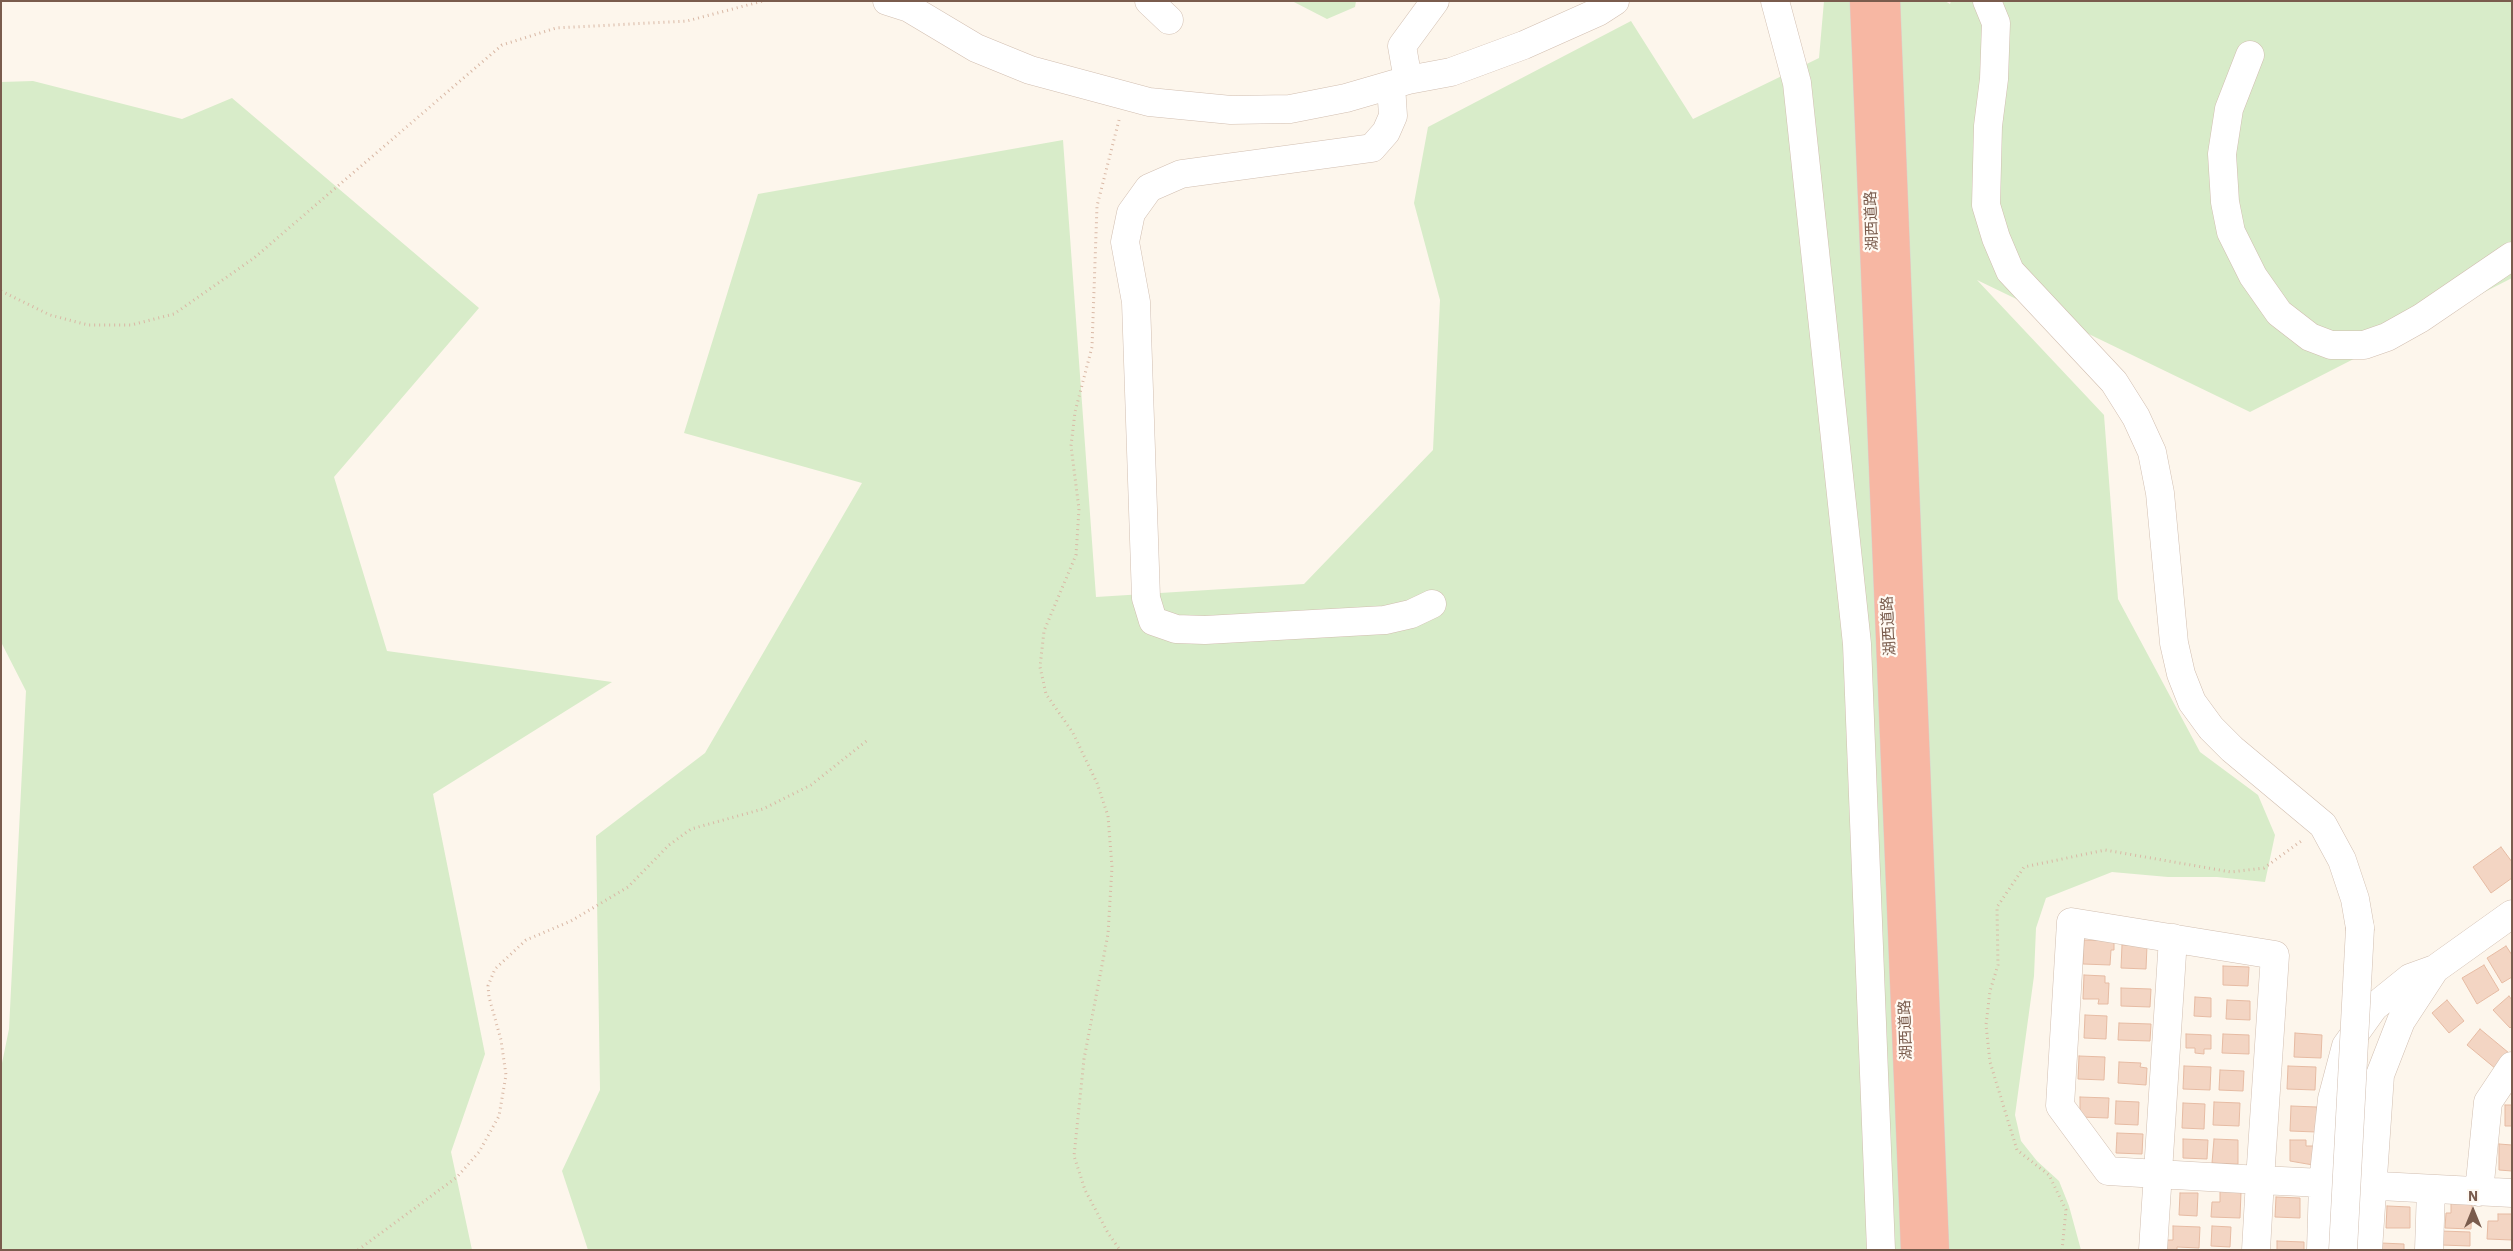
<!DOCTYPE html>
<html>
<head>
<meta charset="utf-8">
<style>
  body { margin:0 }
  #map { position:relative; width:2513px; height:1251px; overflow:hidden; background:#fdf6ec; font-family:"IBM Plex Sans",sans-serif }
  canvas { display:block }
  .frame { position:absolute; inset:0; border:2px solid #7a5c4d; pointer-events:none }
  .north { position:absolute; left:2448px; top:1186px; width:50px; height:50px; -webkit-text-stroke:4px #fffaf3; paint-order:stroke; rotate:0deg; font-size:14px; font-weight:700; line-height:20px; text-align:center; color:#7a5c4d }
  .north::after { content:''; display:block; margin:auto; width:18px; height:22px; background:#7a5c4d; clip-path:polygon(50% 0,100% 100%,50% 72%,0 100%) }
</style>
</head>
<body>
<div id="map">
<canvas width="2513" height="1251"></canvas>
<div class="frame"></div>
<div class="north">N</div>
</div>
<script>
const context = document.querySelector('canvas').getContext('2d');
context.lineJoin = 'round';
function paint(path, color) {
  context.fillStyle = color;
  context.fill(path, 'evenodd');
}
function shape(rows) {
  const path = new Path2D();
  for (const r of rows) {
    path.moveTo(r[0], r[1]);
    for (let i = 2; i < r.length; i += 2) path.lineTo(r[i], r[i + 1]);
  }
  return path;
}
function stroke(path, color, width, dash) {
  context.strokeStyle = color;
  context.lineWidth = width;
  context.lineCap = dash ? 'butt' : 'round';
  context.setLineDash(dash || []);
  context.stroke(path);
}
function label(font, color, halo, rows, align = 'center') {
  context.font = font + ' "IBM Plex Sans","Noto Sans JP",sans-serif';
  context.lineWidth = 4.5;
  context.setLineDash([]);
  context.textBaseline = 'middle';
  context.strokeStyle = halo;
  context.fillStyle = color;
  for (const [text, x, y, turn = 0] of rows) {
    context.save();
    context.translate(x, y);
    context.rotate((+turn || 0) * Math.PI / 180);
    context.textAlign = isNaN(turn) ? turn : align;
    if (halo) context.strokeText(text, 0, 0);
    context.fillText(text, 0, 0);
    context.restore();
  }
}
paint(shape([
  [1292,1,1356,1,1355,7,1327,19],
  [1824,1,1945,1,1950,4,1951,1,2512,1,2512,278,2250,412,1977,280,2104,415,2118,599,2200,752,2258,795,2275,835,2265,882,2217,877,2168,877,2112,872,2046,898,2036,928,2034,976,2015,1115,2021,1141,2037,1161,2059,1181,2069,1206,2081,1250,588,1250,562,1171,600,1090,596,836,705,753,862,483,684,433,758,194,1063,140,1096,597,1304,584,1433,450,1440,300,1414,203,1428,127,1631,21,1693,119,1819,58],
  [33,81,182,119,232,98,479,308,334,477,387,651,612,682,433,794,485,1054,451,1152,472,1250,1,1250,1,1068,9,1029,26,691,1,642,1,82]
]), '#d8ecc9');
const building = shape([
  [2501,847,2512,862,2512,878,2491,893,2473,867,2501,847],
  [2084,940,2114,941,2114,950,2111,950,2110,965,2083,964,2084,940],
  [2122,945,2147,946,2146,969,2121,968,2122,945],
  [2506,946,2512,955,2512,977,2502,983,2487,958,2506,946],
  [2484,965,2499,990,2477,1004,2462,978,2484,965],
  [2223,966,2249,967,2248,986,2223,985,2223,966],
  [2084,975,2105,976,2105,983,2109,983,2108,1004,2098,1004,2099,999,2083,999,2084,975],
  [2121,988,2151,989,2150,1007,2121,1006,2121,988],
  [2509,996,2512,1000,2512,1026,2510,1028,2493,1010,2509,996],
  [2195,997,2211,998,2211,1017,2194,1016,2195,997],
  [2227,1000,2250,1001,2250,1020,2226,1019,2227,1000],
  [2447,1000,2464,1021,2449,1033,2432,1013,2447,1000],
  [2085,1015,2107,1016,2106,1039,2084,1038,2085,1015],
  [2119,1023,2151,1024,2150,1041,2118,1040,2119,1023],
  [2480,1029,2509,1053,2496,1069,2467,1045,2480,1029],
  [2295,1033,2322,1035,2321,1058,2294,1057,2295,1033],
  [2186,1034,2211,1035,2211,1049,2204,1049,2204,1054,2195,1053,2195,1048,2186,1048,2186,1034],
  [2223,1034,2249,1035,2249,1054,2222,1053,2223,1034],
  [2079,1056,2105,1057,2104,1080,2078,1079,2079,1056],
  [2119,1062,2141,1063,2140,1067,2147,1068,2146,1085,2118,1083,2119,1062],
  [2184,1066,2211,1067,2210,1090,2183,1089,2184,1066],
  [2288,1066,2316,1067,2315,1090,2287,1089,2288,1066],
  [2220,1070,2244,1071,2243,1091,2219,1090,2220,1070],
  [2080,1097,2109,1098,2108,1118,2080,1117,2080,1097],
  [2116,1101,2139,1102,2138,1125,2115,1124,2116,1101],
  [2214,1102,2240,1103,2239,1126,2213,1125,2214,1102],
  [2183,1103,2205,1104,2204,1129,2182,1128,2183,1103],
  [2505,1105,2512,1105,2512,1126,2505,1126,2505,1105],
  [2291,1106,2317,1107,2316,1132,2290,1131,2291,1106],
  [2117,1133,2143,1134,2142,1154,2116,1153,2117,1133],
  [2183,1139,2208,1140,2207,1159,2183,1158,2183,1139],
  [2214,1139,2238,1140,2238,1164,2212,1163,2214,1139],
  [2290,1140,2306,1140,2306,1146,2313,1146,2313,1165,2290,1161,2290,1140],
  [2499,1144,2512,1145,2512,1171,2499,1170,2499,1144],
  [2220,1191,2241,1192,2240,1218,2211,1217,2212,1202,2220,1202,2220,1191],
  [2180,1193,2198,1193,2197,1216,2179,1215,2180,1193],
  [2276,1197,2300,1198,2300,1218,2275,1217,2276,1197],
  [2451,1202,2472,1203,2471,1229,2445,1228,2446,1213,2451,1213,2451,1202],
  [2387,1206,2410,1207,2410,1228,2386,1228,2387,1206],
  [2498,1214,2512,1214,2512,1240,2487,1239,2488,1221,2498,1221,2498,1214],
  [2173,1226,2200,1227,2199,1248,2177,1247,2177,1250,2165,1250,2165,1240,2173,1240,2173,1226],
  [2212,1226,2231,1227,2230,1247,2211,1246,2212,1226],
  [2441,1231,2470,1232,2470,1246,2441,1245,2441,1231],
  [2277,1241,2304,1242,2304,1250,2277,1250,2277,1241],
  [2381,1243,2404,1244,2404,1250,2380,1250,2381,1243]
]);
paint(building, '#f3d5c3');
stroke(building, '#e6bba3', 1);
const minor = shape([
  [887,1,909,8,976,48,1030,70,1149,102,1231,110,1290,109,1346,98,1408,80,1451,72,1524,45,1598,12,1615,1],
  [1149,1,1169,20],
  [1775,1,1797,83,1857,644,1881,1250],
  [1987,1,1996,23,1994,79,1988,126,1986,205,1996,238,2010,271,2114,382,2136,417,2152,452,2160,493,2174,643,2181,674,2192,702,2211,728,2232,749,2323,825,2342,860,2355,899,2360,928],
  [2250,55,2229,109,2222,154,2225,202,2231,232,2253,276,2279,313,2310,337,2331,345,2364,345,2387,337,2421,318,2512,256],
  [1408,80,1402,46,1435,1],
  [1391,85,1393,116,1386,132,1372,148,1181,174,1149,188,1131,213,1125,242,1136,302,1146,598,1153,621,1176,629,1205,630,1385,620,1411,614,1432,604],
  [2479,1192,2488,1102,2512,1066],
  [2153,1250,2173,938],
  [2256,1250,2260,1180,2275,955,2071,922,2060,1106,2108,1171,2158,1174,2260,1180,2323,1183,2512,1193],
  [2321,1250,2323,1183,2332,1099,2346,1046,2374,1007,2410,978,2435,969,2512,914],
  [2368,1250,2380,1075,2401,1021,2435,969],
  [2429,1250,2431,1189]
]);
const highway = shape([
  [1864,1,1915,1250],
  [1886,1,1935,1250]
]);
stroke(minor, '#d1beb0', 29);
stroke(highway, '#dad1cd', 29);
stroke(shape([
  [1119,120,1097,206,1092,347,1075,412,1071,446,1079,509,1076,555,1044,631,1040,667,1046,694,1073,733,1097,783,1108,816,1112,867,1108,934,1084,1059,1074,1156,1085,1190,1108,1233,1120,1250],
  [1,291,50,315,88,325,131,325,174,314,254,258,502,45,556,28,687,21,763,1],
  [358,1250,457,1177,479,1152,499,1116,506,1075,501,1040,489,997,488,986,495,969,526,940,571,921,628,887,669,845,691,829,763,809,811,785,869,739],
  [2062,1250,2066,1210,2049,1175,2017,1150,1990,1062,1986,1025,1990,991,1998,965,1997,907,2024,867,2105,850,2231,872,2264,868,2304,839]
]), '#d9b8a5', 3, [1, 4]);
stroke(minor, '#fff', 28);
stroke(highway, '#f7b7a3', 28);
const minorBridge = shape([
  [2343,1250,2360,928]
]);
stroke(minorBridge, '#d1beb0', 29, []);
stroke(minorBridge, '#fff', 28);
label('15px', '#7a5c4d', '#fffaf3', [
  ["湖西道路",1872,221,-92],
  ["湖西道路",1889,626,-93],
  ["湖西道路",1906,1030,-92]
]);
</script>
</body>
</html>
